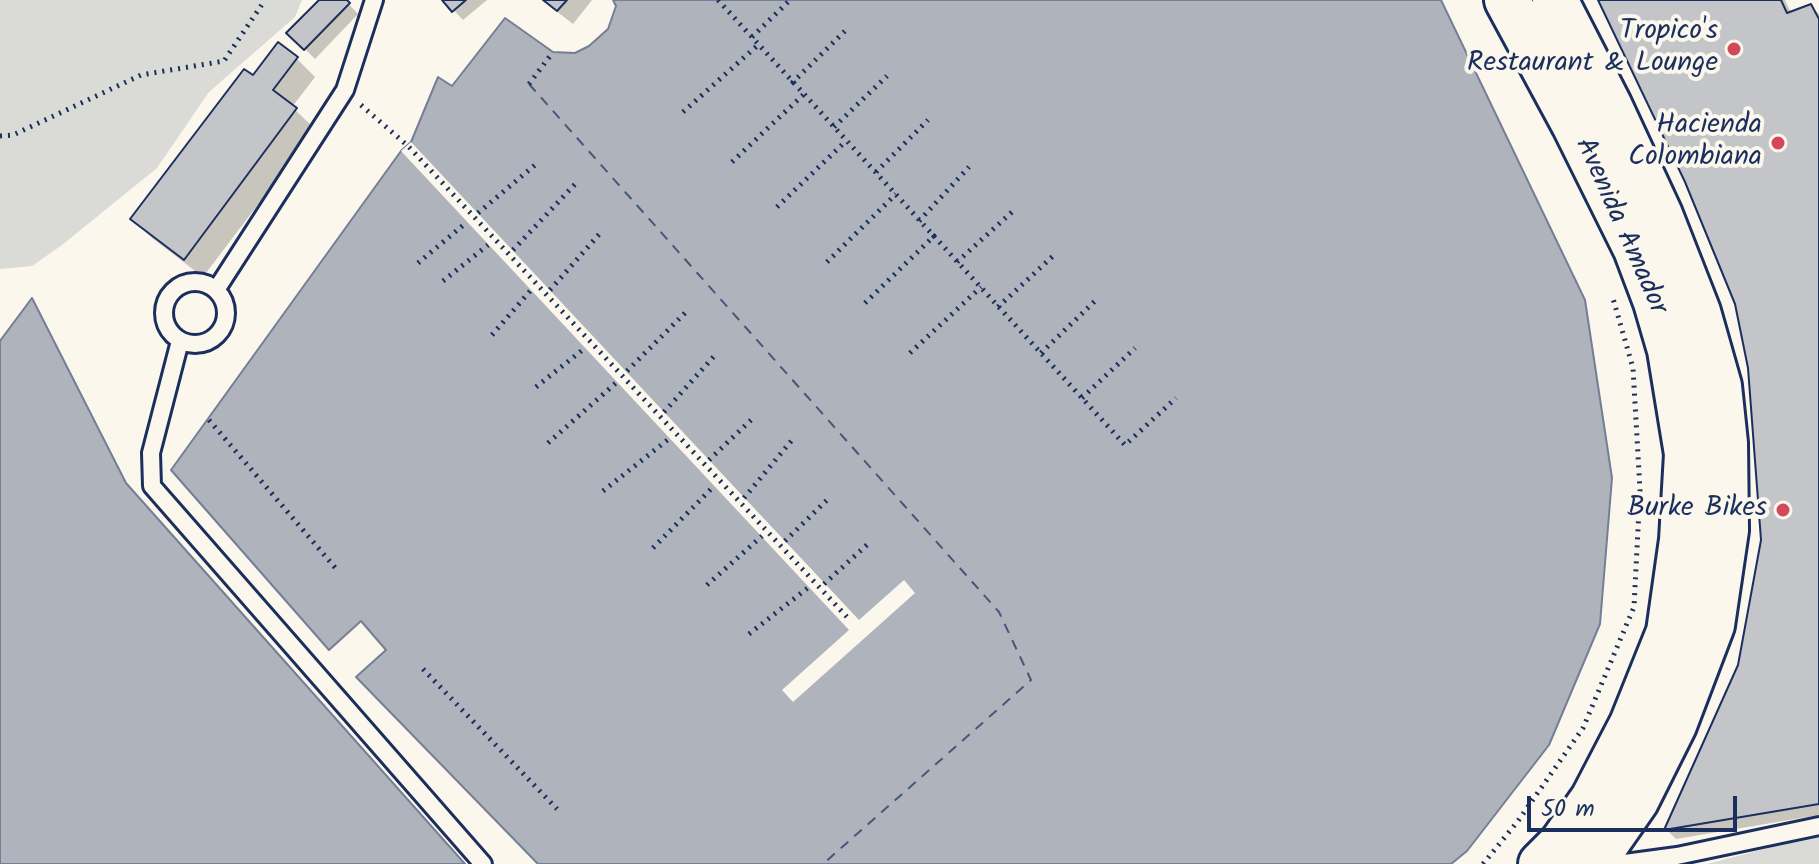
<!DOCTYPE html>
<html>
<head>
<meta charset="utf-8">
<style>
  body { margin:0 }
  #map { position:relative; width:1819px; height:864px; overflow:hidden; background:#fbf7ec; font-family:Kalam,sans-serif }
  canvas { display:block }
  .scale { position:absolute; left:1527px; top:796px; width:210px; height:36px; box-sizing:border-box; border:4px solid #1b2f5e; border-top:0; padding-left:10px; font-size:24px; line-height:28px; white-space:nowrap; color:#1b2f5e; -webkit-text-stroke:6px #fbf7ec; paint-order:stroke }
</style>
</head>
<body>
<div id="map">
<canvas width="1819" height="864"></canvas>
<div class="scale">50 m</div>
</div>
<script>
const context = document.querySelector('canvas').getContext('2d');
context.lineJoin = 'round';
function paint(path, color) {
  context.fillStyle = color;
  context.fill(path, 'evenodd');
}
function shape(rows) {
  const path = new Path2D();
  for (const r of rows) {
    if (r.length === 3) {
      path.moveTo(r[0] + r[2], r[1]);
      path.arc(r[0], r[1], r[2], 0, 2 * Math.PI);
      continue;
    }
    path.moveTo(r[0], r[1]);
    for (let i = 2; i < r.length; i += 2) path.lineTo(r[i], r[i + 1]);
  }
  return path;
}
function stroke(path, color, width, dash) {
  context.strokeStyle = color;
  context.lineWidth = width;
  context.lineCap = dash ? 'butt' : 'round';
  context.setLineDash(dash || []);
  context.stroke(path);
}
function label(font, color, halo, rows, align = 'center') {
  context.font = font + ' Kalam,sans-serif';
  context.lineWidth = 8;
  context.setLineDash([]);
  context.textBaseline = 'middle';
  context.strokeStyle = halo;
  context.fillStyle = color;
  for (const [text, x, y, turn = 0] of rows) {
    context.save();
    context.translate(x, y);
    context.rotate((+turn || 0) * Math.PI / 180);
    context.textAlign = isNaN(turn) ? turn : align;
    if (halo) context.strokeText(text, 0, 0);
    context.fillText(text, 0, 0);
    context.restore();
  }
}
paint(shape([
  [0,0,302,0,295,17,209,92,157,168,62,245,32,266,0,269],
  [1819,837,1819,864,1707,864,1799,840]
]), '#dadad7');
const water = shape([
  [613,0,1441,0,1585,300,1612,478,1600,624,1549,745,1467,851,1451,864,538,864,356,677,386,650,361,621,329,650,171,470,401,151,411,142,438,77,452,86,505,18,553,52,575,53,589,46,608,29,616,6,613,0],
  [32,298,126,483,465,864,0,864,0,341,32,298]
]);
paint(water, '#afb3bb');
stroke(water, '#747e96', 2);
paint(shape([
  [411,142,859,620,904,580,915,593,793,702,782,690,849,630,401,151]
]), '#fbf7ec');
paint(shape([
  [321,0,345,0,358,14,315,59,289,33],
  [444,0,487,0,463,20],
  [542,0,592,0,573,24],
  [1600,0,1785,0,1791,13,1811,6,1819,14,1819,815,1676,839,1667,830,1740,665,1763,540,1750,368,1737,304,1687,181],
  [296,58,315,77,292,107,315,129,203,277,152,238,133,219,253,78]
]), '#0003');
stroke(shape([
  [529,84,999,612,1031,680,823,864]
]), '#47577a', 2, [10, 8]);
const building = shape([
  [319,0,347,0,350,3,304,50,286,33,319,0],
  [442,0,466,0,452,12,442,0],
  [543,0,567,0,557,11,543,0],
  [1598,0,1781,0,1787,13,1811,4,1819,19,1819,804,1664,830,1738,665,1761,540,1748,368,1735,304,1685,182,1598,0],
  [278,42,298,57,273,90,297,108,184,260,130,219,244,69,253,75,278,42]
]);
paint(building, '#c3c5c9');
stroke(building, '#1b2f5e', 2);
const lane = shape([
  [195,313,31],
  [216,290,345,90,374,0],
  [180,341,151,453,152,486,483,864],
  [1601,856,1625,863,1677,856,1819,826]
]);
const secondary = shape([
  [1507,0,1574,124,1636,249,1656,302,1670,350,1687,454,1682,540,1669,632,1632,724,1593,799,1562,843,1541,864],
  [1555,0,1609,105,1660,215,1698,312,1719,386,1725,443,1726,530,1712,625,1674,725,1636,801,1592,864]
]);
stroke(lane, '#1b2f5e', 22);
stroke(secondary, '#1b2f5e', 50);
stroke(shape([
  [718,0,1125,445,1176,398],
  [752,37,790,0],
  [794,83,793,82,845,31],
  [529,84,553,52],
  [361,105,408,146,847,617],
  [683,112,758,45],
  [834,127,887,76],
  [0,136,13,135,141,75,224,61,265,0],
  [732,162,804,94],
  [876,172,928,120],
  [777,207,846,141],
  [478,213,535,165],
  [919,221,969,167],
  [513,250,578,181],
  [827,262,896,194],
  [957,262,1012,212],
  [418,263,467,222],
  [443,281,488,245],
  [550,290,602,231],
  [865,303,934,236,932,234],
  [998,307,1053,256],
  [492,335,531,290],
  [910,353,981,287],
  [1041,353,1096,300],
  [627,371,686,312],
  [536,387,585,348],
  [1082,398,1135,348],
  [664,412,716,354],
  [209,420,338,571],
  [548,443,617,382],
  [709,460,752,419],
  [603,491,670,438],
  [744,498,792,440],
  [785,541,829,498],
  [653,548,714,486],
  [824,584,869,543],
  [707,585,762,536],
  [749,634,809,587],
  [423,669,557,809],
  [1483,864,1518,821,1583,728,1634,607,1640,490,1633,368,1612,295]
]), '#1b2f5e', 5, [2, 6]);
stroke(lane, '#fbf7ec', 16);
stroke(secondary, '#fbf7ec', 44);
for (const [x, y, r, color] of [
  [1734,49,8,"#d1495b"],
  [1778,143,8,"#d1495b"],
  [1783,510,8,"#d1495b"]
]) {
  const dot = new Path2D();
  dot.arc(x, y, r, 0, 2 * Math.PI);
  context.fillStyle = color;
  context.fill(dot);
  stroke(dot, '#fbf7ec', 3);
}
label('28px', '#1b2f5e', '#fbf7ec', [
  ["Tropico's",1718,33],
  ["Restaurant & Lounge",1718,65],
  ["Hacienda",1762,127],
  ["Colombiana",1762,159],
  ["Burke Bikes",1767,510]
], 'right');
label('28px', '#1b2f5e', '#fbf7ec', [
  ["Avenida Amador",1619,227,66]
]);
</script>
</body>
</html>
